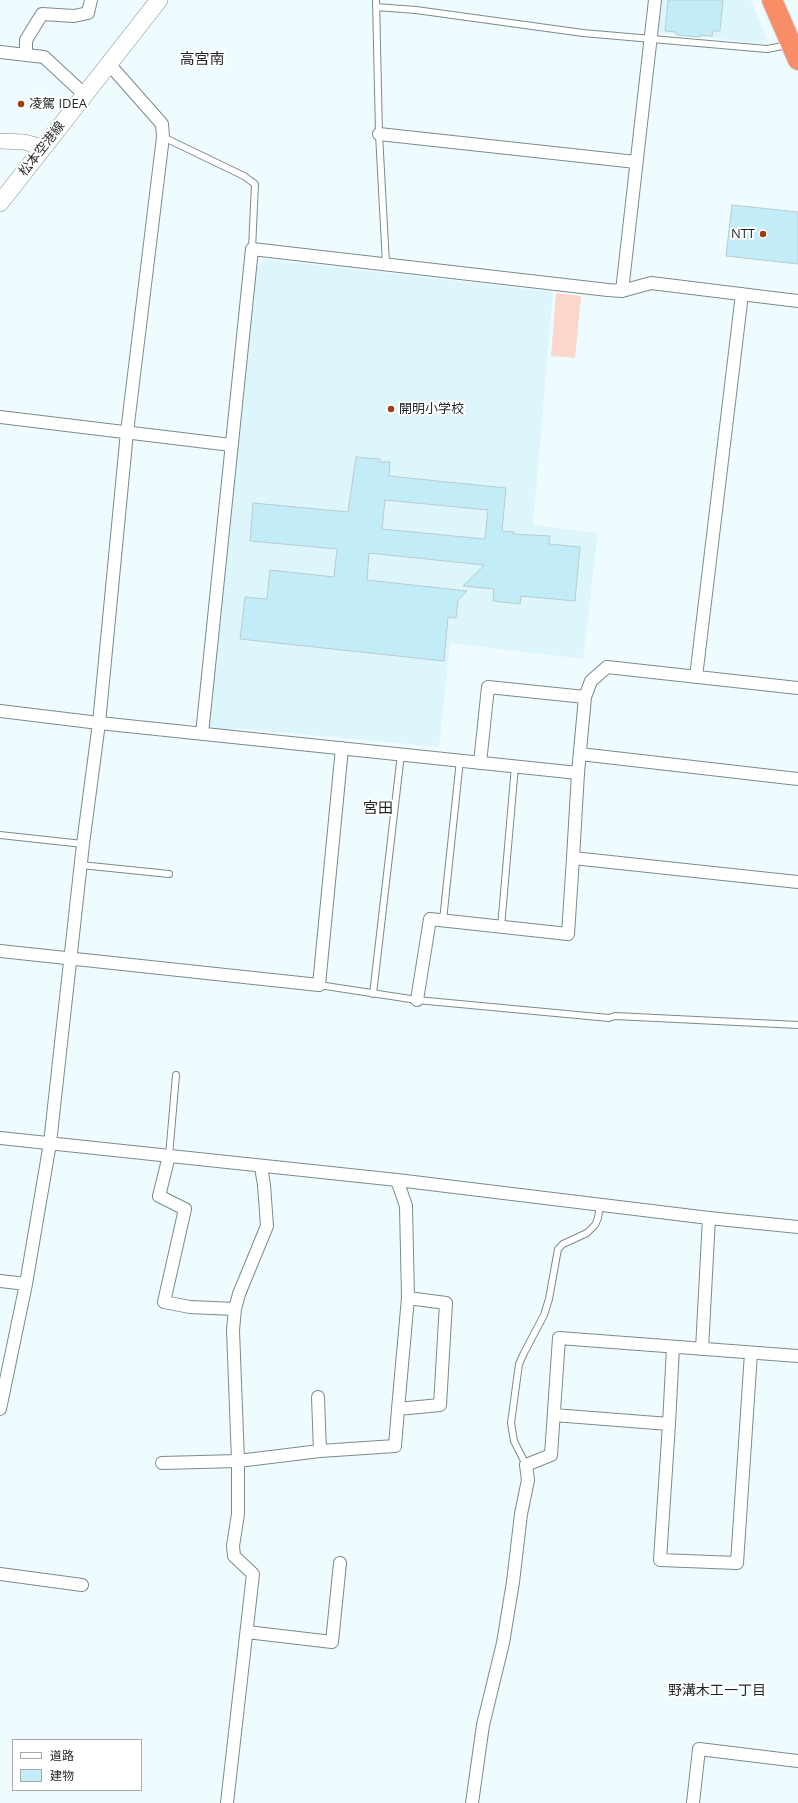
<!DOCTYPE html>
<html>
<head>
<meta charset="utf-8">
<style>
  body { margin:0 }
  #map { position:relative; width:798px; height:1803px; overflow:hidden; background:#effcff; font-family:"Open Sans","Noto Sans JP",sans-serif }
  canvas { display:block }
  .legend { position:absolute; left:12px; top:1739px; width:130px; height:52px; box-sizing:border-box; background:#fff; border:1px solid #a5a7a8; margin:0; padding:5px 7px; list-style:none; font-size:12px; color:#1f2426 }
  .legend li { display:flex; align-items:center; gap:8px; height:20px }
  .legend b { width:20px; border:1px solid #a5a7a8 }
</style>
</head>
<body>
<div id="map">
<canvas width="798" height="1803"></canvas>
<ul class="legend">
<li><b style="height:5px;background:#fff"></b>道路</li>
<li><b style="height:11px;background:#c2edf8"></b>建物</li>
</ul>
</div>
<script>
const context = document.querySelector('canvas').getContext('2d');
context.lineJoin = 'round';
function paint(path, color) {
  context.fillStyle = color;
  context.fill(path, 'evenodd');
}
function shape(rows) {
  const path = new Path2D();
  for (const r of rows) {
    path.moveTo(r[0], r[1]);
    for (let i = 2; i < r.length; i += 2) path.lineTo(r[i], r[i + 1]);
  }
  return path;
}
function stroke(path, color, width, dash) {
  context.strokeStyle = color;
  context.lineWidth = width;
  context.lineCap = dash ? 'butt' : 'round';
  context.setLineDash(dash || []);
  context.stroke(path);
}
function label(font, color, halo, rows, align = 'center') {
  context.font = font + ' "Open Sans","Noto Sans JP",sans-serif';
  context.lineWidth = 4;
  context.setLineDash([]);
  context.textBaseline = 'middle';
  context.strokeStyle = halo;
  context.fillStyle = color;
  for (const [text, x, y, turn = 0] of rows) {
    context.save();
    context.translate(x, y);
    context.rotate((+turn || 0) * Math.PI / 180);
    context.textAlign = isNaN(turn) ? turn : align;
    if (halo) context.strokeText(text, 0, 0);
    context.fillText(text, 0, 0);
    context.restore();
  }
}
paint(shape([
  [661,0,751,0,767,41,756,43,656,32],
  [265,259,553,292,533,525,598,533,583,659,450,643,439,747,235,728,233,732,206,729,253,271]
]), '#ddf6fc');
paint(shape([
  [556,293,581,296,575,358,551,356]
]), '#fbd7cb');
const building = shape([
  [668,0,723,0,720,31,713,31,712,36,700,35,700,37,676,35,676,32,665,31,668,0],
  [732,205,798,212,798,264,726,256,732,205],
  [356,457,380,459,380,462,390,462,389,476,506,488,502,531,514,532,513,534,550,536,549,544,580,547,575,601,521,596,520,604,493,601,494,589,463,586,484,565,369,553,367,580,467,591,458,600,456,618,448,617,444,661,240,639,245,597,267,599,270,570,334,577,337,549,250,541,253,503,348,512,356,457],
  [385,500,488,510,485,539,382,529,385,500]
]);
paint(building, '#c2edf8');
stroke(building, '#bbcace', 1);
const service = shape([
  [376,0,379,134,386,264],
  [376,7,416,10,583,33,767,49,788,45],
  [163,137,244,176,255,184,252,249],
  [0,835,83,844],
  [81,865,169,874],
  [443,920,460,760],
  [501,927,515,766],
  [319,985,417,1000,609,1018,615,1016,798,1025],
  [373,994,401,754],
  [169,1156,176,1075],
  [526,1465,514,1441,511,1423,519,1364,524,1353,544,1315,549,1299,558,1249,563,1244,587,1233,595,1225,598,1218,600,1204]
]);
const minor = shape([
  [0,52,44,57,85,95],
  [26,55,26,40,42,14,74,16,88,13,91,0],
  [379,134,636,162],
  [622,291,655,0],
  [0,417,231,445],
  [696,677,742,294],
  [798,688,607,667,591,681,585,697,578,773,573,858,798,882],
  [0,711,99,723,578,773],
  [202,734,252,249,608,290,622,291,651,283,798,301],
  [580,754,798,779],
  [480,763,488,687,585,697],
  [0,951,319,985,342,748],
  [417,1000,430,919,568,934,573,858],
  [0,1138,397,1180,709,1218,798,1227],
  [169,1156,159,1196,185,1209,164,1302,190,1307,235,1309],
  [0,1281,26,1284],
  [702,1349,709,1218],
  [318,1397,320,1451],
  [0,1409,26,1284,50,1143,83,844,99,723,127,432,163,137,162,124,109,64],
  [398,1409,408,1298],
  [554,1415,669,1424,660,1560,737,1563,751,1353],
  [669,1424,673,1347],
  [162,1463,238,1461,320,1451,395,1446,398,1409,440,1405,446,1303,408,1298,406,1206,397,1180],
  [0,1574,82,1585],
  [247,1632,332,1642,340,1563],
  [227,1803,253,1574,234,1556,233,1546,238,1514,238,1461,233,1330,235,1309,239,1294,267,1226,264,1185,261,1167],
  [472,1803,483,1725,503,1643,513,1582,521,1514,528,1480,526,1465,551,1455,559,1338,798,1356],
  [693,1803,699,1749,798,1761]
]);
const tertiary = shape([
  [0,141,24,142,43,147]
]);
const secondary = shape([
  [0,203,159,0]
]);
const trunk = shape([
  [772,0,798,60]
]);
stroke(service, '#7c8a8d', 8);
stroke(minor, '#7c8a8d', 14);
stroke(tertiary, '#7c8a8d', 16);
stroke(secondary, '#7c8a8d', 18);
stroke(trunk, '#d7d8d8', 22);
stroke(service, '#fff', 6);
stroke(minor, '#fff', 12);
stroke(tertiary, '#fff', 15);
stroke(secondary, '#fff', 17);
stroke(trunk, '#f88e67', 20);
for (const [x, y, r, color] of [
  [21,104,4,"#a13b12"],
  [763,234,4,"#a13b12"],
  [391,409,4,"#a13b12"]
]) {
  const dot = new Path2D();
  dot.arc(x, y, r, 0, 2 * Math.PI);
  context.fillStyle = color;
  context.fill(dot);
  stroke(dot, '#fff', 1.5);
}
label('13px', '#1f2426', '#fff', [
  ["凌駕 IDEA",29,104],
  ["NTT",755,234,"right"],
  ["開明小学校",399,409]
], 'left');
label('13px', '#1f2426', '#fff', [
  ["松本空港線",42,149,-52]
]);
label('14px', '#1f2426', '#fff', [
  ["野溝木工一丁目",717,1691]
]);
label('15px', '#1f2426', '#fff', [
  ["高宮南",202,60],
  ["宮田",378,809]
]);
</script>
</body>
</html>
